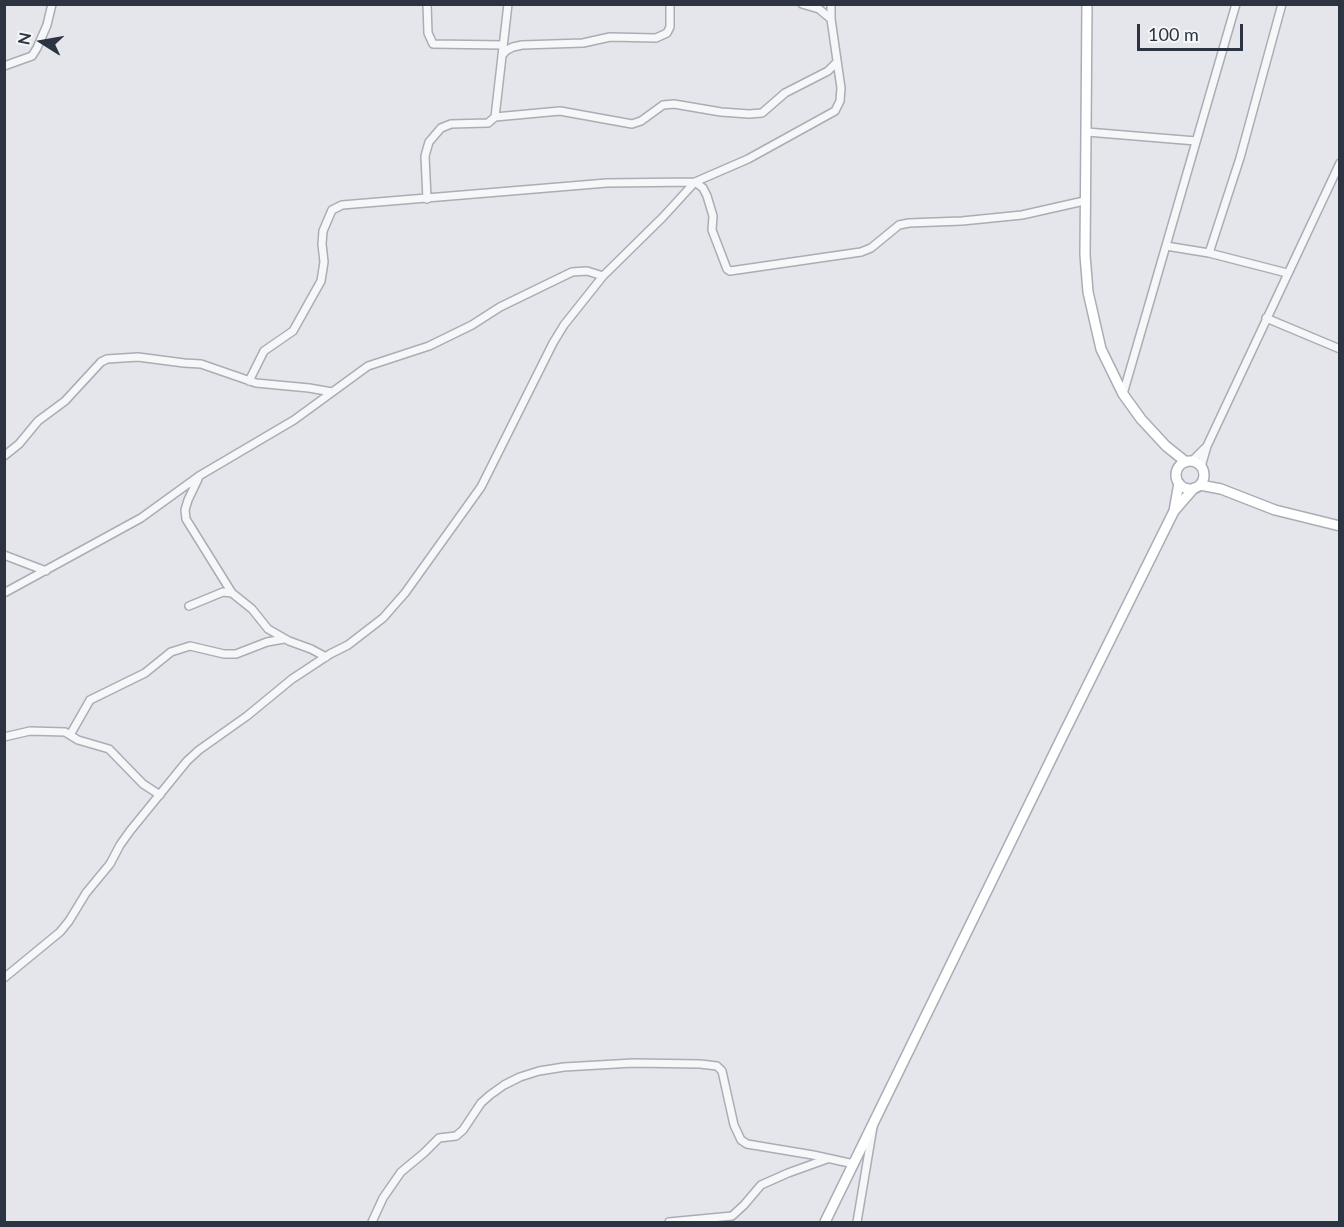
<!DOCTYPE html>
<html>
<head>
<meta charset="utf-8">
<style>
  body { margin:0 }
  #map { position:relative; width:1344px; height:1227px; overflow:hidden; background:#e4e6eb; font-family:Lato,sans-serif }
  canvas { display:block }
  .frame { position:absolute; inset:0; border:6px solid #2c3442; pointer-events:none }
  .north { position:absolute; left:12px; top:12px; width:60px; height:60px; -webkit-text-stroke:4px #f3f5f8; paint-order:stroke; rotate:281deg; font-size:16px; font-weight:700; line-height:24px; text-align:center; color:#2c3442 }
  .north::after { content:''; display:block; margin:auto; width:21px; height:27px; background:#2c3442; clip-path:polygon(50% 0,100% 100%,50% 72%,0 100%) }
  .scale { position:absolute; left:1137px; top:24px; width:106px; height:27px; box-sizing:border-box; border:3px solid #2c3442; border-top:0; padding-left:8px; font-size:18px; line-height:21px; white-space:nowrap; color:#2c3442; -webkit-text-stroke:4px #f3f5f8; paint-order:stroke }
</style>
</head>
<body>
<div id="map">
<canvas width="1344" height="1227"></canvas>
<div class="frame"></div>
<div class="north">N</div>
<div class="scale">100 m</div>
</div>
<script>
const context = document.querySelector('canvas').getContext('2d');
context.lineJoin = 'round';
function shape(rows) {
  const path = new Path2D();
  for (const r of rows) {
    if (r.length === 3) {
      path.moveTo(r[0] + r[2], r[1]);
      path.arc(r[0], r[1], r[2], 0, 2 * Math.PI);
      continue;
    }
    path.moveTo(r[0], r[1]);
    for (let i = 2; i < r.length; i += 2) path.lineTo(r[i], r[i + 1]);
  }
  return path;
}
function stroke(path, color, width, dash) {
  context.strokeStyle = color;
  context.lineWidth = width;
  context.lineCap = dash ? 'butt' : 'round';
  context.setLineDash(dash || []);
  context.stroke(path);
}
const minor = shape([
  [427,4,428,33,433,44,503,45],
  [802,4,819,9,831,19],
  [502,55,507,50,513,47,522,45,583,43,610,37,656,38,667,33,670,27,670,4],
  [4,66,32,56,37,48,47,25,52,4],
  [495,117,508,4],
  [1087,132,1196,141],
  [427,199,425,156,429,142,441,128,451,124,488,123,495,117,560,111,632,124,641,121,663,105,674,104,721,112,749,114,762,113,785,93,828,71,837,62],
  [1166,246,1209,253,1287,273],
  [1209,253,1240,158,1282,4],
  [1266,318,1340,349],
  [249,381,264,351,293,331,321,281,324,262,322,244,323,231,332,210,342,205,607,183,695,182,703,188,707,196,713,216,712,230,727,269,730,271,861,252,871,248,899,225,909,223,962,221,1022,215,1084,201],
  [1123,394,1236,4],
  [4,456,19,444,38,421,65,401,101,362,107,359,138,357,184,363,201,364,256,383,309,388,332,392],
  [1192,461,1205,448],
  [1201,467,1207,446,1340,163],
  [198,479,188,500,185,510,186,519,232,593],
  [4,555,46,571],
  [4,593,141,518,199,476,294,420,368,366,429,346,472,325,500,307,572,272,587,271,603,276],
  [189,606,223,592,232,593,252,609,268,629,289,641,311,649,326,657],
  [70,735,90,700,145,673,171,652,190,646,224,654,236,654,267,642,284,639],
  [4,737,30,731,65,732,78,740,109,749,143,784,160,795],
  [4,978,60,932,69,921,86,893,110,864,120,845,130,831,187,761,199,750,247,716,292,679,330,654,348,645,383,618,405,593,481,487,553,343,564,325,603,276,663,217,695,182,748,159,835,111,840,101,841,88,831,19,831,4],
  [372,1222,383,1198,401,1172,424,1153,439,1138,456,1136,463,1130,481,1103,490,1095,504,1085,520,1077,539,1071,564,1067,633,1063,700,1064,717,1066,722,1071,734,1125,741,1140,747,1144,813,1155,854,1164],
  [669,1222,732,1216,744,1205,761,1185,788,1173,827,1159],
  [857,1222,873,1127]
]);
const secondary = shape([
  [1087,4,1085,255,1088,292,1101,349,1123,394,1141,419,1166,446,1186,462],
  [1190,475,14],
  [1200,485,1221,489,1275,510,1340,526],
  [1174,511,1179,483],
  [825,1222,1063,735,1174,511,1194,488]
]);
stroke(minor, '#a9adb5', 10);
stroke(secondary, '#a9adb5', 12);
stroke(minor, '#f6f7f9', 7);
stroke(secondary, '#fff', 9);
</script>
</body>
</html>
